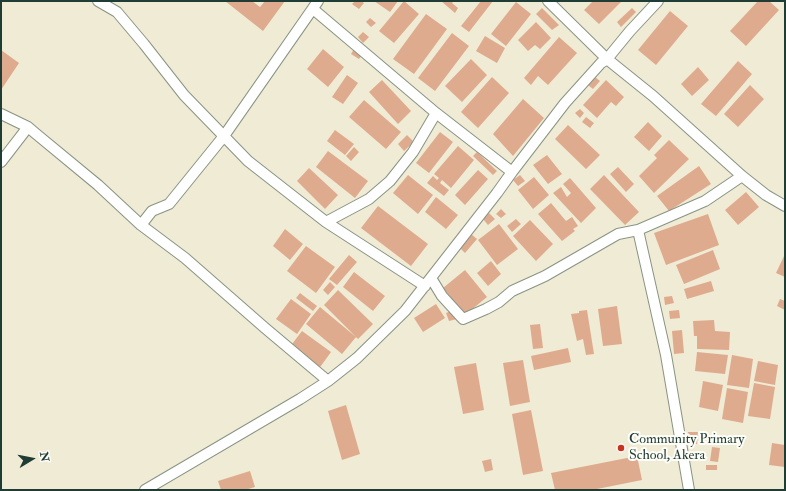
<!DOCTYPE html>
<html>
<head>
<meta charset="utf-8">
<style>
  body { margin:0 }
  #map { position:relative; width:786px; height:491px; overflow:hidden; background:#f0ebd4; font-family:"IM FELL Double Pica",serif }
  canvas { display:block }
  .frame { position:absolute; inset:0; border:2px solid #1f3d34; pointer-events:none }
  .north { position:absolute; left:12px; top:439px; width:40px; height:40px; -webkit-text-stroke:3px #fdfcf7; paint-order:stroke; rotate:80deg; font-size:11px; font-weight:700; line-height:16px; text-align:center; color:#1f3d34 }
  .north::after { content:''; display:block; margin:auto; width:14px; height:18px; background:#1f3d34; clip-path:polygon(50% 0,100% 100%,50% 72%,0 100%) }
</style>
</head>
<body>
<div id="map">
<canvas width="786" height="491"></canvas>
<div class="frame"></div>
<div class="north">N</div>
</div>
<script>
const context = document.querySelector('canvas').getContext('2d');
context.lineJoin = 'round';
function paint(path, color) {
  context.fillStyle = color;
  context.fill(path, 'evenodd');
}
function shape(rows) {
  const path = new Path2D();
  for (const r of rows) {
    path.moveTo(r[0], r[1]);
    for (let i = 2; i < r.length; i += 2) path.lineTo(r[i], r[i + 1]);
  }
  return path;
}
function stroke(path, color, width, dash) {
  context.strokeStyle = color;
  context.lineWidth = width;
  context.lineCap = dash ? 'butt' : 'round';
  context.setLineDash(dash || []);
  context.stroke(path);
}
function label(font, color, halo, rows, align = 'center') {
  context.font = font + ' "IM FELL Double Pica",serif';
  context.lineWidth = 4;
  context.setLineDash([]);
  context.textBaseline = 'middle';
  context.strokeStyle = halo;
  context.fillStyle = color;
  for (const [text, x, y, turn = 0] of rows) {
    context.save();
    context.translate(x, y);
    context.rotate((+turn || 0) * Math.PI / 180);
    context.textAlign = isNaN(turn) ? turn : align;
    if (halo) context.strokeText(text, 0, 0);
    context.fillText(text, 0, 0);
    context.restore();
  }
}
paint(shape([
  [225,1,252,1,260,7,265,1,285,1,263,31],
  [355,1,361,1,364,3,359,9,352,4],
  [374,1,398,1,390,12],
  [404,1,419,14,394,43,379,31],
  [441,1,454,1,452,3,458,8,455,13],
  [481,1,493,1,469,32,461,26],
  [593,1,622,1,599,24,584,10],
  [758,1,769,1,779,10,746,46,730,31],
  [516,2,531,14,506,46,491,34],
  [542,8,559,25,552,30,536,14],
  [632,8,636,12,621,27,617,22],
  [670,11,688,26,656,65,638,50],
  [426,14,447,29,414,74,393,59],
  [370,18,376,23,371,27,366,22],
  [536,22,551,38,540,49,535,45,528,51,518,40],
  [363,32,369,37,363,43,358,37],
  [452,33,469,46,435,91,418,78],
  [485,36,505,48,497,63,476,51],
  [559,37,577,53,548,85,538,76,531,85,524,78],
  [323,49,344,67,328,87,307,69],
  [354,49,362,55,359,59,351,54],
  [1,50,19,63,1,90],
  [471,59,487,75,462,102,445,86],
  [738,61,752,74,716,116,701,104],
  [698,67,709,80,692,96,681,84],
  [347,75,358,83,343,104,332,97],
  [492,77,509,93,478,128,461,112],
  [595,77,600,81,593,89,588,85],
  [382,80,411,111,398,124,369,92],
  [606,80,624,97,616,106,611,102,597,118,583,105],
  [750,85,764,99,738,127,724,114],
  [523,99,544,118,513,156,493,134],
  [364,100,401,132,386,149,349,117],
  [580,109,584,113,580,118,575,113],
  [586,117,594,123,590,128,582,122],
  [648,122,662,136,649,151,634,137],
  [568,125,600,155,586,169,555,139],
  [335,130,354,144,345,155,327,141],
  [440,132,453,142,429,173,416,163],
  [407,135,414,142,404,151,398,144],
  [669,140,689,159,654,193,639,176,657,158,654,155],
  [458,146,474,160,451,188,442,180,440,183,449,190,444,196,427,183,433,176,437,180,439,178,434,174],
  [354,147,359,152,351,161,346,156],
  [328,151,368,181,355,198,316,167],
  [477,152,497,171,493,175,473,156],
  [547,155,562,174,548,184,533,165],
  [699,166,711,184,669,211,657,196],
  [618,167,634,184,626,192,610,174],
  [309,168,338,195,325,209,297,181],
  [478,170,488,179,465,205,455,195],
  [408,175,433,195,418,214,393,193],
  [520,175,525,181,518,186,513,180],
  [604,175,639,212,625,225,590,189],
  [534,177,549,195,533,209,518,190],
  [570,178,596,208,581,223,553,193,561,187,567,197,571,193,563,184],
  [746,192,759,207,738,225,725,210],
  [436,197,458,215,446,229,425,212],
  [551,203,566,221,572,217,578,226,573,229,575,231,562,241,538,214],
  [378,206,428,244,411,266,361,228],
  [501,209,506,214,501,218,496,214],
  [489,213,495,219,488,225,483,219],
  [708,214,719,245,666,265,654,233],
  [516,219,521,224,512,232,507,226],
  [530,220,553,244,536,261,513,236],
  [499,224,518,249,497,265,478,240],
  [285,229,303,244,290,260,273,246],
  [471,234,477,239,465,253,459,247],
  [306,246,335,267,316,293,287,271],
  [713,250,720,269,684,284,676,265],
  [785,254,785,277,776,273],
  [349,255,357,262,337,285,329,279],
  [491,261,501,274,488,286,477,273],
  [465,270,487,297,465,315,443,288],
  [354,272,385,296,373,311,343,287],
  [711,281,714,291,687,299,684,289],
  [330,282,335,287,328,295,323,290],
  [338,290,373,324,358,339,324,305],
  [300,293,317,306,313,311,296,298],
  [672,296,674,303,665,305,664,297],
  [291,299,311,314,297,334,276,319],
  [780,299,785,301,785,310,777,306],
  [436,304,445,318,423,332,414,318],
  [617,306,622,344,603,346,598,309],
  [320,307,356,337,342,354,306,324],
  [454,310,457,319,449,321,446,313],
  [587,310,594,354,586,355,583,339,577,341,571,314,579,313,579,311],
  [679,310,680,318,670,319,669,311],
  [714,320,715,331,730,332,729,350,697,349,697,336,694,336,693,321],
  [540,324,543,348,533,349,530,325],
  [682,330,684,353,674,354,672,331],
  [302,331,331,352,318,370,289,348],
  [568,348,571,362,534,370,531,356],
  [697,352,728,355,725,374,695,371],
  [732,355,753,359,749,388,727,385],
  [523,360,530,402,510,406,503,363],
  [758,361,778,365,775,385,754,381],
  [476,363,484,410,463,414,454,367],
  [703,381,723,385,718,411,699,407],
  [754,383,775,387,770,419,748,416],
  [727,388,748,392,743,423,722,419],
  [346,405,360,454,342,460,328,411],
  [531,410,543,471,523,475,512,414],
  [688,432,698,432,697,444,687,444],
  [772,443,785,445,785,467,769,465],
  [712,447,720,448,718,462,710,461],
  [637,456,642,480,592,490,555,490,551,473],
  [491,459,493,470,485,472,482,461],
  [706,465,717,465,717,470,706,470],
  [250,471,255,487,245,490,221,490,218,481]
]), '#dfab8e');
const street = shape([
  [98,1,117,12,144,44,184,95,248,161,326,222,425,286],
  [548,1,607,59,653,96,742,176,766,195,785,206],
  [313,9,436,113,512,172],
  [1,114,28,127,35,133,98,185,141,225,185,258,265,328,328,381],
  [1,162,28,127],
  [326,222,369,199,390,181,413,152,436,113],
  [141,225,152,211,169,204,224,136,318,1],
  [638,230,666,355,689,490],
  [431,278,442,296,463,319,486,309,499,302,512,291,545,276,618,234,638,230,705,201,742,176],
  [145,490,300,399,328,381,357,358,405,311,497,193,512,172,565,103,601,63,607,59,630,31,658,1]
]);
stroke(street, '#889484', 12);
stroke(street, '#fff', 10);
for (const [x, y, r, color] of [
  [621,448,4,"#c8321e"]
]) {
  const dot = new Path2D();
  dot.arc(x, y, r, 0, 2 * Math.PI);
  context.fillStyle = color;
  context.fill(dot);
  stroke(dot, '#fdfcf7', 1.5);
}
label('14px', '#1f3d34', '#fdfcf7', [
  ["Community Primary",629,440],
  ["School, Akera",629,456]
], 'left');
</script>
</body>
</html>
